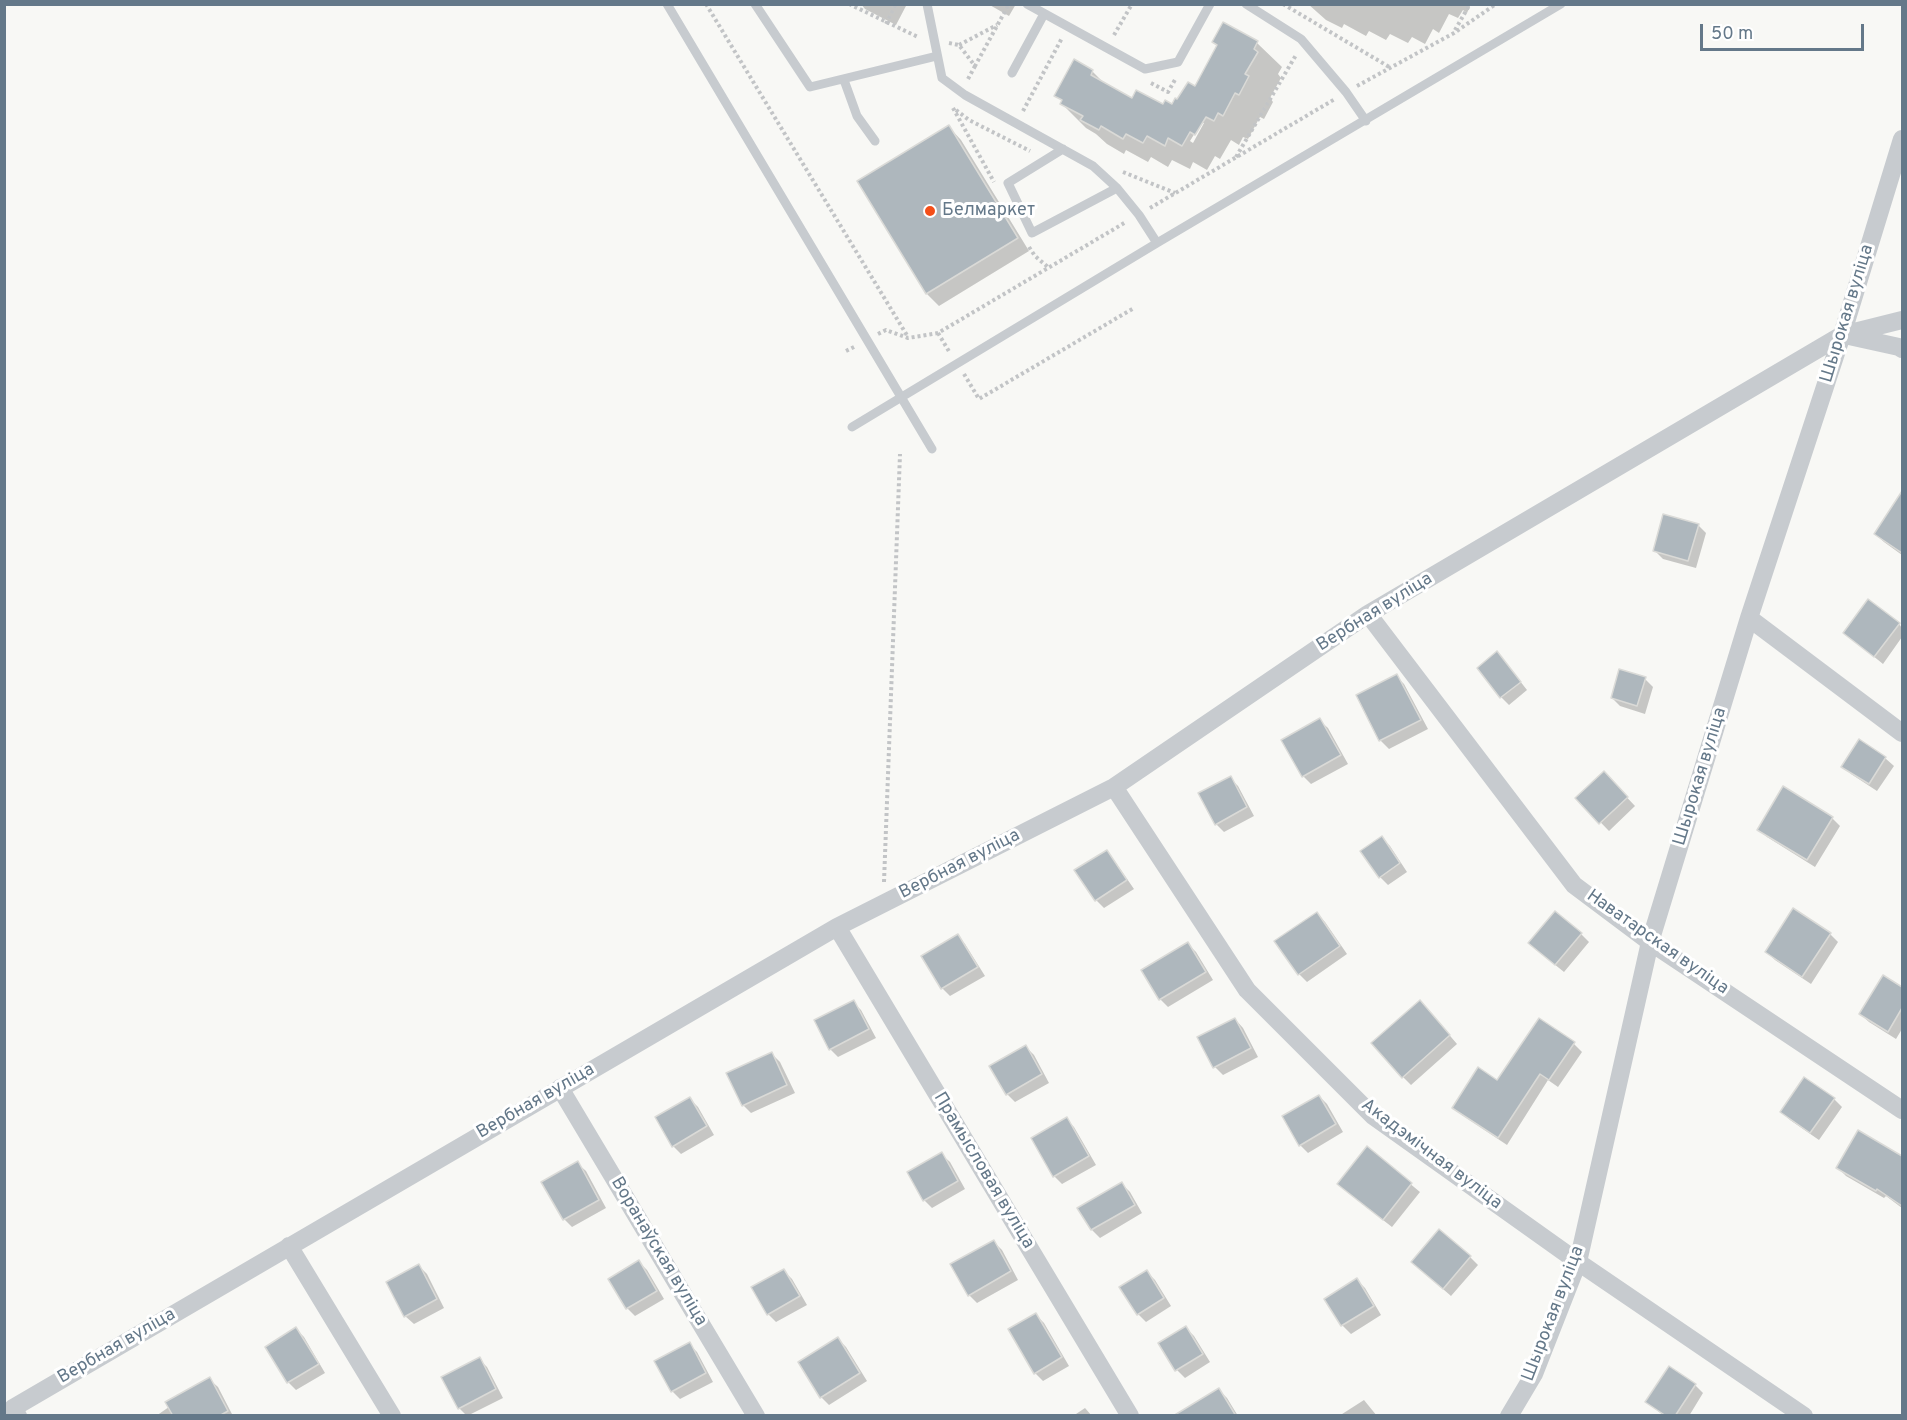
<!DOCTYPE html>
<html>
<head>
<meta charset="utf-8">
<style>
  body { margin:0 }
  #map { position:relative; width:1907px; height:1420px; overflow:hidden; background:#f8f8f5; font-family:Overpass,sans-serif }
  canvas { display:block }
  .frame { position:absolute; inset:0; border:6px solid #647889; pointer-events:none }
  .scale { position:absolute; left:1700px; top:24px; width:164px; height:27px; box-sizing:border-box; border:3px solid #647889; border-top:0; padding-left:8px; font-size:18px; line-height:21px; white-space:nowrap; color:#647889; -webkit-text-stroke:4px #fff; paint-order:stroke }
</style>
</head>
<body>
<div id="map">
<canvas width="1907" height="1420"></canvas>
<div class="frame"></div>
<div class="scale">50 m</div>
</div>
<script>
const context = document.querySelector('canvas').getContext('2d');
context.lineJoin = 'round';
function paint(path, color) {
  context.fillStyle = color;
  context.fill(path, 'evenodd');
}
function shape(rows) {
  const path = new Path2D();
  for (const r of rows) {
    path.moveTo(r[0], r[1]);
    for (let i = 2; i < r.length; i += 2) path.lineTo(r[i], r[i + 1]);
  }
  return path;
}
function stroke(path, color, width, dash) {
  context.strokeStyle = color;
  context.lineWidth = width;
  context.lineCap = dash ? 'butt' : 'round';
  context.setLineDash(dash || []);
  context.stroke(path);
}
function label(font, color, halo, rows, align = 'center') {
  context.font = font + ' Overpass,sans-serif';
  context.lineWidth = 6;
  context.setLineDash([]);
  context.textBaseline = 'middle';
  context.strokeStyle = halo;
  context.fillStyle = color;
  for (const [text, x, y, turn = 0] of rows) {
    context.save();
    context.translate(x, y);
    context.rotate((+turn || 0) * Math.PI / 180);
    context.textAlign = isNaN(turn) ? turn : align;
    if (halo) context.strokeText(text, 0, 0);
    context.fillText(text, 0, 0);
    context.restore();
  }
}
paint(shape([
  [861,4,907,4,896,25,865,9],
  [988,4,1016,4,1009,16],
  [1308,4,1471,4,1467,13,1463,10,1458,18,1449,14,1439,33,1433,29,1425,44,1412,37,1408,43,1390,34,1386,40,1369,31,1366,36,1344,24,1342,28,1326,20],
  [1257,43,1282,67,1278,74,1281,78,1270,98,1273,102,1264,119,1260,117,1248,139,1243,137,1239,145,1231,140,1220,159,1215,156,1207,170,1193,162,1190,169,1172,160,1168,167,1151,157,1148,162,1126,150,1124,154,1107,144,1096,134,1086,128,1062,104,1063,102,1056,95,1074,61,1092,71,1107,86,1132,100,1164,106,1172,106],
  [1201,123,1204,123,1193,143,1190,141],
  [949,127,961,140,1029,251,939,306,927,294],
  [1894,505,1902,511,1902,555,1884,542,1875,534],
  [1698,525,1706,533,1696,568,1663,559,1655,551],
  [1899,624,1902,628,1902,637,1883,664,1845,633],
  [1505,662,1527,690,1509,705,1501,697],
  [1396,676,1404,684,1428,729,1389,749,1381,741,1358,696],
  [1645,679,1653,687,1645,714,1620,706,1612,698],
  [1319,720,1328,728,1348,764,1311,784,1303,776],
  [1885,758,1894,766,1877,791,1851,774,1843,766],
  [1604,773,1635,806,1609,831,1577,798],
  [1230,778,1238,786,1254,816,1224,832,1216,824],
  [1832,818,1840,826,1815,867,1767,837,1758,829],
  [1382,838,1390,846,1407,872,1388,885,1380,877],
  [1106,851,1114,860,1134,889,1104,908,1096,900],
  [1317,914,1325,922,1347,954,1307,982,1299,974],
  [1581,934,1589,942,1564,972,1538,951],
  [1830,934,1838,942,1811,984,1775,960,1767,952],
  [957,936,965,944,985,976,950,996,942,988],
  [1188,944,1196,952,1213,980,1168,1007,1160,999],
  [1883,977,1902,989,1902,1029,1896,1039,1869,1022,1860,1014],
  [853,1002,861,1010,876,1038,838,1057,830,1049],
  [1428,1010,1457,1044,1411,1085,1403,1077],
  [1235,1019,1243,1028,1258,1057,1223,1075,1215,1067,1199,1038],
  [1540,1020,1574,1044,1582,1052,1558,1087,1548,1080,1507,1145,1462,1115,1454,1107,1497,1082],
  [1026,1047,1034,1055,1049,1083,1015,1102,1007,1094],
  [772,1054,780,1062,795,1093,751,1113,743,1105],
  [1319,1096,1327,1104,1343,1132,1308,1153,1300,1145],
  [690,1099,698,1107,714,1135,681,1154,673,1146],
  [1834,1099,1842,1107,1819,1140,1790,1120,1782,1112],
  [1066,1119,1074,1127,1096,1165,1062,1184,1054,1176],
  [1859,1132,1902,1158,1902,1208,1886,1196,1884,1198,1846,1176,1838,1168],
  [1367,1148,1420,1192,1392,1227,1347,1192],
  [941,1154,950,1162,965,1189,932,1208,924,1200],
  [577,1163,586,1171,606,1208,572,1227,564,1219],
  [1122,1184,1130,1192,1142,1213,1100,1238,1092,1230,1079,1208],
  [994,1242,1002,1250,1018,1280,977,1303,969,1295],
  [1470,1257,1478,1265,1451,1296,1421,1270],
  [639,1262,647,1270,664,1299,635,1316,627,1308],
  [419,1266,427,1274,444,1308,414,1324,405,1316],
  [784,1271,792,1279,807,1305,776,1322,768,1314],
  [1147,1272,1155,1280,1171,1306,1146,1322,1138,1314],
  [1357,1280,1365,1288,1381,1315,1351,1334,1342,1325,1326,1299],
  [1036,1315,1044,1323,1069,1366,1043,1381,1035,1373],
  [1186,1328,1194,1336,1210,1362,1185,1378,1177,1370,1160,1344],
  [296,1329,304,1337,325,1373,296,1390,288,1382],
  [838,1339,846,1347,867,1381,829,1405,821,1397],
  [689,1344,697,1352,713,1382,680,1399,672,1391,656,1362],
  [479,1359,487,1367,503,1398,467,1416,459,1408],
  [209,1379,218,1387,233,1416,156,1416],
  [1695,1385,1703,1393,1689,1416,1664,1416,1647,1402],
  [1219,1390,1227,1398,1238,1416,1198,1416],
  [1364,1400,1377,1416,1339,1416],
  [1085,1408,1092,1416,1073,1416]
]), '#0003');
const building = shape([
  [1223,22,1258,41,1254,49,1258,52,1245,74,1249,76,1239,95,1235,93,1223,116,1218,113,1214,121,1206,117,1195,135,1190,132,1182,146,1168,138,1165,146,1147,136,1143,143,1126,134,1123,139,1101,126,1099,130,1080,120,1083,116,1060,104,1062,100,1054,96,1074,59,1093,70,1091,75,1132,98,1136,90,1163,104,1165,100,1172,104,1175,98,1177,99,1188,82,1195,86,1217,45,1212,42,1223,22],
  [949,125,1018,238,926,294,857,181,949,125],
  [1902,491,1902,553,1874,534,1902,491],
  [1663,514,1699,524,1688,561,1653,551,1663,514],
  [1868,599,1900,623,1874,657,1843,633,1868,599],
  [1497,651,1521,682,1500,698,1477,668,1497,651],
  [1619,669,1646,677,1637,706,1611,698,1619,669],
  [1397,674,1421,720,1379,741,1356,695,1397,674],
  [1320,718,1341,755,1302,777,1281,740,1320,718],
  [1859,739,1886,757,1869,784,1841,767,1859,739],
  [1604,771,1628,797,1599,824,1575,798,1604,771],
  [1231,776,1247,807,1215,825,1198,793,1231,776],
  [1783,786,1833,817,1807,860,1757,830,1783,786],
  [1382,836,1400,863,1379,878,1360,851,1382,836],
  [1107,850,1127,880,1095,901,1074,870,1107,850],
  [1793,908,1831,933,1802,977,1765,952,1793,908],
  [1555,911,1582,933,1555,965,1528,943,1555,911],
  [1317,912,1340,946,1298,975,1274,941,1317,912],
  [958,934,978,967,941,989,921,956,958,934],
  [1188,942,1206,972,1159,1000,1141,970,1188,942],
  [1883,975,1902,987,1902,1008,1888,1032,1859,1014,1883,975],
  [854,1000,869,1029,829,1050,814,1020,854,1000],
  [1420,1000,1450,1035,1402,1078,1371,1043,1420,1000],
  [1235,1018,1251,1048,1213,1068,1197,1037,1235,1018],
  [1539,1018,1575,1042,1549,1080,1540,1074,1498,1138,1452,1108,1478,1067,1497,1080,1539,1018],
  [1026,1045,1042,1074,1006,1095,989,1066,1026,1045],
  [772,1052,787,1085,742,1106,726,1073,772,1052],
  [1804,1077,1835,1098,1810,1133,1780,1112,1804,1077],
  [1319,1095,1336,1124,1299,1146,1282,1116,1319,1095],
  [690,1097,707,1126,672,1147,655,1117,690,1097],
  [1067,1117,1089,1156,1053,1177,1031,1138,1067,1117],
  [1858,1130,1902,1156,1902,1206,1877,1189,1876,1191,1836,1168,1858,1130],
  [1367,1146,1412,1183,1383,1220,1337,1184,1367,1146],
  [942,1152,958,1181,923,1201,907,1172,942,1152],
  [578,1161,599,1200,563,1220,541,1182,578,1161],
  [1122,1182,1135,1205,1091,1230,1077,1208,1122,1182],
  [1439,1229,1471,1256,1443,1289,1411,1262,1439,1229],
  [994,1240,1011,1271,968,1296,950,1264,994,1240],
  [639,1260,657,1291,626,1309,608,1279,639,1260],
  [419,1264,437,1299,404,1317,386,1282,419,1264],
  [784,1269,800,1296,767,1315,751,1287,784,1269],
  [1147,1270,1164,1298,1137,1315,1119,1287,1147,1270],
  [1357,1278,1374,1306,1341,1326,1324,1299,1357,1278],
  [1036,1313,1062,1357,1034,1374,1008,1329,1036,1313],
  [1186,1326,1203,1354,1175,1371,1158,1343,1186,1326],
  [296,1327,319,1364,287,1383,265,1347,296,1327],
  [838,1337,860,1373,820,1398,798,1362,838,1337],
  [690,1342,706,1373,671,1392,654,1361,690,1342],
  [480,1357,496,1389,458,1409,441,1377,480,1357],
  [1669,1366,1696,1384,1675,1416,1666,1416,1645,1402,1669,1366],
  [210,1377,228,1411,219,1416,173,1416,165,1402,210,1377],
  [1219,1388,1236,1416,1173,1416,1219,1388]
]);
paint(building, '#aeb7bd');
stroke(building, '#dadad7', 1.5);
stroke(shape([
  [706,4,908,337],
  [849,4,918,37],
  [1283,4,1391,68],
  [886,24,896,4],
  [1455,30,1470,4],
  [1114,35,1132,4],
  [949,43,959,45,975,66,1009,4],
  [959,45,997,25],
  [968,79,975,66],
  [1151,83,1168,92,1176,78],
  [1357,86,1454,33,1496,4],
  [953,108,994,182],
  [956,110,969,120,1030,151],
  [1023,111,1062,38],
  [1236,157,1296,55],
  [1123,172,1175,193],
  [1150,208,1335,99],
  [1029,247,1035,256,1049,268],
  [938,333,950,353],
  [878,334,886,330,908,338,938,333,1126,222],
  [846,351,856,346],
  [964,374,979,399,1134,308],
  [884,882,900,454]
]), '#c2c4c6', 4, [3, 3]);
stroke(shape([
  [667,4,932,449],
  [755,4,810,87,937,56],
  [927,4,942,78,965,95,1093,166,1117,188,1139,215,1157,243],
  [1027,4,1145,69,1178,62,1210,4],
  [1246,4,1301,39,1346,92,1366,121],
  [1012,73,1044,14],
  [844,80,857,116,875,141],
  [1063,149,1008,183,1032,233,1117,188],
  [852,427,1157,243,1561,4]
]), '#c7cbcf', 9);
stroke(shape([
  [1849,336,1899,347,1902,349],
  [1368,614,1574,885,1650,942,1902,1110],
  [1749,618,1902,733],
  [1114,787,1247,990,1373,1116,1578,1262,1804,1416],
  [837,927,1130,1416],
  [560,1088,756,1416],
  [289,1246,392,1416],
  [18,1416,13,1408,837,927,1114,787,1368,614,1842,335,1902,320],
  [1509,1416,1534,1374,1578,1262,1650,942,1749,618,1842,335,1902,139]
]), '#c7cbcf', 18);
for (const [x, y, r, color] of [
  [930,211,6,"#f44e19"]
]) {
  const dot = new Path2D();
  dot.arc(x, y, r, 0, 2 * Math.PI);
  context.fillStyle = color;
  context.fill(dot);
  stroke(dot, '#fff', 2);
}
label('18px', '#647889', '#fff', [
  ["Белмаркет",942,211]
], 'left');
label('18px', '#647889', '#fff', [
  ["Шырокая вуліца",1848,314,-73],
  ["Вербная вуліца",1375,613,-32],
  ["Шырокая вуліца",1701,777,-73],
  ["Вербная вуліца",960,865,-27],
  ["Наватарская вуліца",1657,943,35],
  ["Вербная вуліца",536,1102,-30],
  ["Акадэмічная вуліца",1431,1155,37],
  ["Прамысловая вуліца",983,1171,59],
  ["Воранаўская вуліца",658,1252,59],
  ["Шырокая вуліца",1554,1314,-69],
  ["Вербная вуліца",117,1347,-30]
]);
</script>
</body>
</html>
